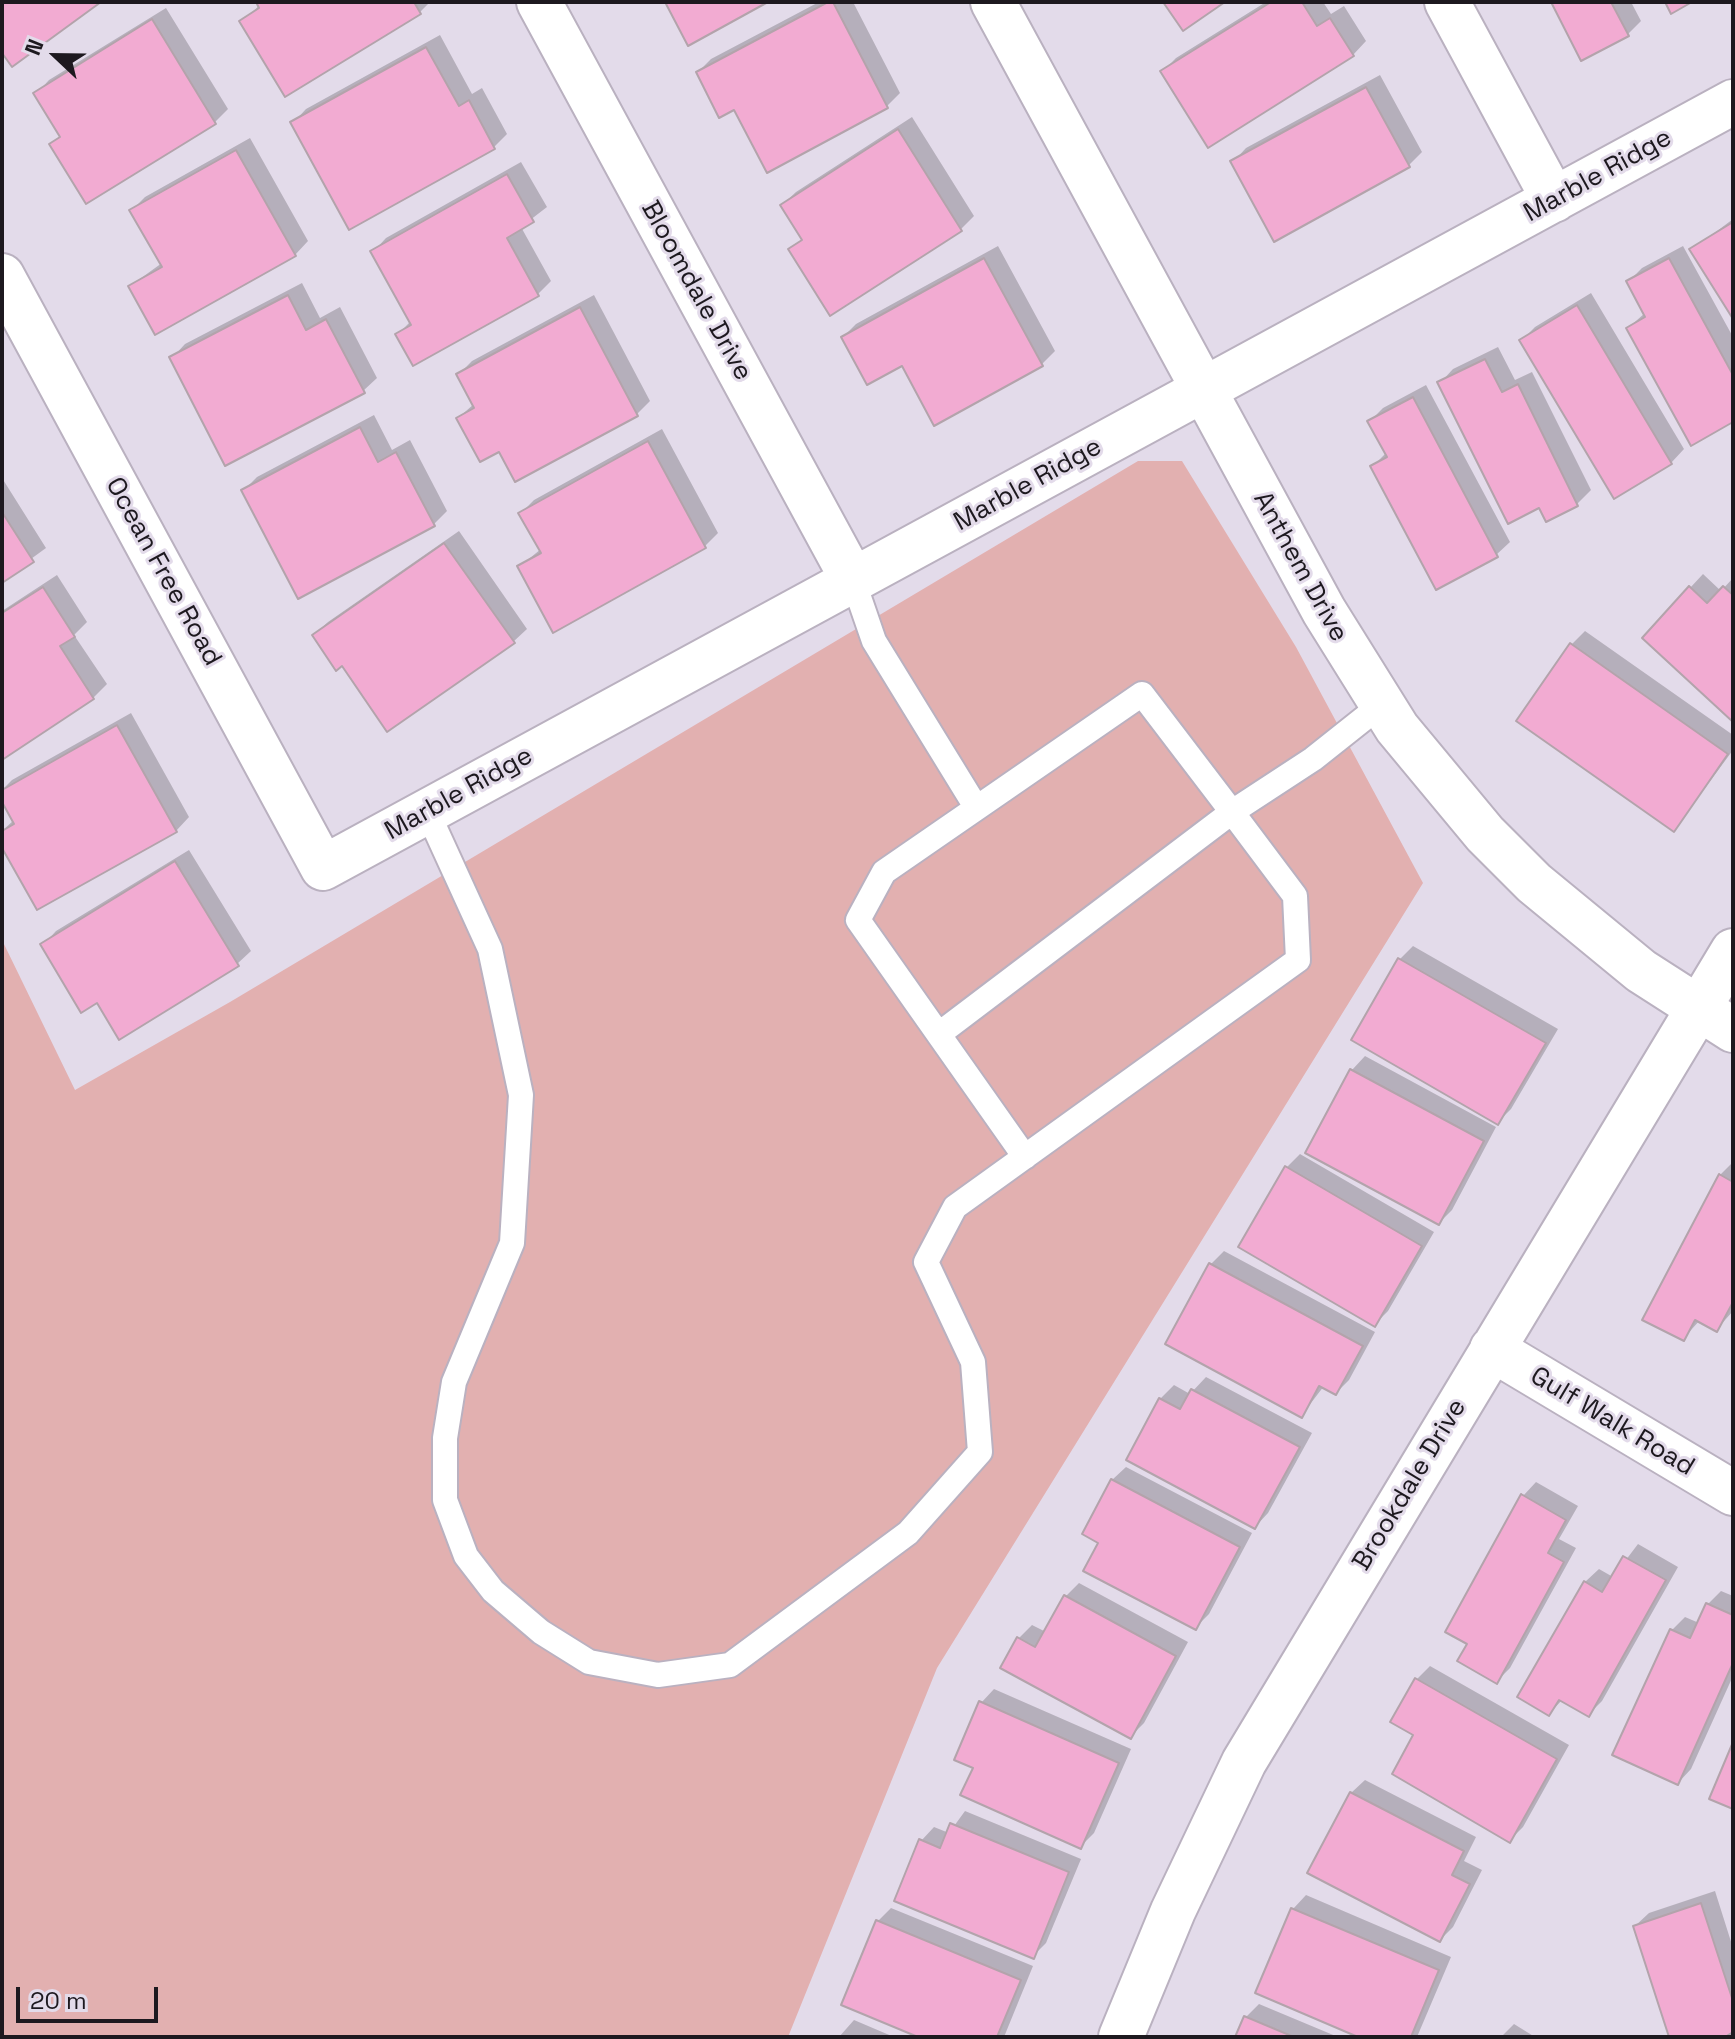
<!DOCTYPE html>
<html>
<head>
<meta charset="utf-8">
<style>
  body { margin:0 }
  #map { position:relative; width:1735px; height:2039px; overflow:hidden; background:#e3dbea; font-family:"Space Grotesk",sans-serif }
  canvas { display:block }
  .frame { position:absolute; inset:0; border:4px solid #1d191f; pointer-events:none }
  .north { position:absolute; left:16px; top:16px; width:80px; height:80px; -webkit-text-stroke:6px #e3dbea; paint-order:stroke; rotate:292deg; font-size:22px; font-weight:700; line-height:32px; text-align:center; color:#1d191f }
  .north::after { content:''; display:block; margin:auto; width:28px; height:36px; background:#1d191f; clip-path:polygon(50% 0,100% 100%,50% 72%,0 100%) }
  .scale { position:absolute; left:16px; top:1987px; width:142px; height:36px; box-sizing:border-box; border:4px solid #1d191f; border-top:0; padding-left:10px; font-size:24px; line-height:28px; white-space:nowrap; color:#1d191f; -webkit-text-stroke:6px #e3dbea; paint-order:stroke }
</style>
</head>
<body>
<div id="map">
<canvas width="1735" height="2039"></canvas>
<div class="frame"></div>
<div class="north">N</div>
<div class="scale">20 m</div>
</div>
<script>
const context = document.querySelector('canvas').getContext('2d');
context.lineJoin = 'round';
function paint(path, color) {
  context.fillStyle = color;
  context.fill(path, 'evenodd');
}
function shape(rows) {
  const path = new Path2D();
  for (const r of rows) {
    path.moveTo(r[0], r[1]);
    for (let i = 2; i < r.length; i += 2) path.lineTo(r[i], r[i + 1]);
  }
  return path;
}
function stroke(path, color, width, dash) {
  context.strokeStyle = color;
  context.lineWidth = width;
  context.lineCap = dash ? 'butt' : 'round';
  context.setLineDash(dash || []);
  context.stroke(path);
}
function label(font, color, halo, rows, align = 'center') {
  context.font = font + ' "Space Grotesk",sans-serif';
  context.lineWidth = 6;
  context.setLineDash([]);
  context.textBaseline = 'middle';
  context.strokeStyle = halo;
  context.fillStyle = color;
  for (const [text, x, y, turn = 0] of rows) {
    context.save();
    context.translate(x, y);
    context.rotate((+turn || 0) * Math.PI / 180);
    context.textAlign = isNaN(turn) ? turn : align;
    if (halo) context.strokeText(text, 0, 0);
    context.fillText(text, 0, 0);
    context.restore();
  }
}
paint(shape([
  [1138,461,1182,461,1296,647,1423,883,937,1668,788,2037,2,2037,2,940,75,1090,230,1002]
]), '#e2b0b0');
paint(shape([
  [258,2,430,2,420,12,285,94,241,22,260,5],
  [819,2,853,2,900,93,887,106,735,108,698,72,711,59],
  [1266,2,1323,2,1331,14,1344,6,1366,41,1353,55,1163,71,1176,58],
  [1553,2,1631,2,1641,21,1628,34],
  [166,8,228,109,215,122,87,202,52,144,61,135,36,94,49,80],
  [440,35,472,94,482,88,507,134,494,147,293,123,306,109],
  [1380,75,1422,152,1409,165,1233,162,1246,148],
  [912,117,974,216,961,229,790,250,803,238,782,205,796,192],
  [250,138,308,241,295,255,130,286,162,263,132,210,145,197],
  [521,162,547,207,521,227,551,281,538,294,414,364,398,334,411,321,373,252,386,238],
  [1733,219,1733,315,1692,250],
  [998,246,1055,351,1042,364,902,363,843,337,856,324],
  [1683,246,1733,337,1733,420,1628,328,1645,313,1628,282,1642,268],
  [302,283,320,318,340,307,377,378,363,391,172,358,185,344],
  [1591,293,1684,449,1671,463,1522,340,1535,327],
  [594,295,650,401,637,414,500,449,458,418,474,404,459,374,472,361],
  [1498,347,1515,380,1532,372,1591,490,1577,504,1547,519,1440,383,1453,369],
  [1426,385,1510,542,1496,555,1373,466,1386,453,1370,421,1383,408],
  [374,415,392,450,410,440,447,511,434,524,243,491,257,477],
  [662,429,718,533,705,546,519,567,541,549,521,513,534,500],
  [2,478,46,548,2,580],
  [459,531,527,629,513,642,343,663,314,635,328,622],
  [1703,574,1721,591,1733,578,1733,719,1690,588],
  [57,575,87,622,74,635,107,684,93,698,2,757,2,611],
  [1585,631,1733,735,1733,750,1674,830,1572,644],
  [131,713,189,817,176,831,2,843,2,831,14,820,2,798,2,790,12,780],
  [189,850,251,951,237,964,98,1000,43,945,56,931],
  [1413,946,1558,1029,1511,1109,1498,1122,1400,959],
  [1365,1056,1496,1127,1452,1210,1439,1223,1308,1153,1352,1070],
  [1300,1154,1434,1232,1388,1311,1375,1324,1287,1167],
  [1733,1162,1733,1311,1717,1329,1700,1320,1683,1339,1720,1175],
  [1224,1251,1375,1332,1349,1380,1336,1393,1324,1386,1301,1416,1211,1264],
  [1206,1377,1312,1433,1268,1513,1255,1527,1160,1399,1174,1385,1190,1394],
  [1126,1467,1252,1533,1209,1614,1196,1627,1100,1542,1112,1480],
  [1536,1482,1578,1506,1559,1539,1576,1548,1510,1668,1497,1681,1470,1643,1523,1496],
  [1638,1544,1678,1567,1602,1701,1589,1714,1563,1699,1549,1714,1585,1582,1599,1569,1613,1577],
  [1079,1583,1188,1642,1144,1723,1130,1737,1019,1638,1032,1625,1046,1632,1066,1596],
  [1721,1591,1733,1596,1733,1676,1691,1769,1678,1783,1672,1630,1685,1617,1699,1623,1708,1604],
  [1430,1666,1569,1745,1523,1827,1510,1840,1417,1679],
  [994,1689,1131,1749,1094,1833,1081,1846,975,1767,981,1703],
  [1365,1780,1476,1837,1464,1861,1482,1870,1453,1927,1440,1940,1351,1793],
  [965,1811,1081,1859,1046,1943,1033,1956,921,1841,934,1827,949,1833],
  [1715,1891,1733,1948,1733,2037,1672,2037,1635,1926,1649,1913],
  [1306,1895,1451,1957,1417,2037,1363,2037,1293,1909],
  [891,1908,1033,1966,1004,2037,923,2037,878,1921],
  [1259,2004,1338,2037,1237,2037,1246,2017],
  [854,2020,894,2037,839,2037],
  [1514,2024,1535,2037,1501,2037]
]), '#0003');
const building = shape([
  [2,2,101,2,12,67,2,53,2,2],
  [256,2,414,2,421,14,285,97,239,21,259,8,256,2],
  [665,2,768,2,688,46,665,2],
  [828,2,833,2,888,108,767,173,734,110,719,118,696,72,828,2],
  [1163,2,1225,2,1183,31,1163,2],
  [1271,2,1302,2,1317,26,1330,18,1354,56,1208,148,1160,71,1271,2],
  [1551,2,1611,2,1629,36,1581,61,1551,2],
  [1665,2,1692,2,1671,14,1665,2],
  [152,19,216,124,86,204,49,144,60,137,33,93,152,19],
  [426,47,459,106,469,100,495,149,349,230,290,122,426,47],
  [1366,87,1410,167,1274,242,1230,161,1366,87],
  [898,129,962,231,830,316,788,249,802,240,780,205,898,129],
  [236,150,296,256,155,335,128,286,162,267,129,210,236,150],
  [507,174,534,222,507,238,539,296,413,366,395,334,411,325,370,251,507,174],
  [1733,222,1733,319,1689,249,1733,222],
  [984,258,1043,366,934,426,902,366,867,385,841,337,984,258],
  [1669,258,1733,375,1733,422,1691,446,1626,328,1645,317,1626,281,1669,258],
  [288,295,306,330,326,319,365,393,225,466,169,357,288,295],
  [1577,305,1672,464,1614,499,1519,340,1577,305],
  [580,307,638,416,515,482,499,452,480,462,456,418,474,408,456,374,580,307],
  [1485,359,1502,392,1518,384,1578,506,1546,522,1539,508,1508,524,1437,382,1485,359],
  [1413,397,1498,557,1436,590,1370,466,1387,457,1367,421,1413,397],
  [360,427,378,462,396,452,435,526,298,599,241,490,360,427],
  [648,441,706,548,553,633,517,566,541,553,518,513,648,441],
  [2,512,34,562,2,583,2,512],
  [444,543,515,643,387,732,342,666,336,671,312,635,444,543],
  [1689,586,1707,603,1723,586,1733,595,1733,722,1642,638,1689,586],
  [43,587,75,637,60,646,94,699,2,760,2,613,43,587],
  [1570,643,1728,754,1674,832,1516,721,1570,643],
  [117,725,177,832,37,910,2,848,2,831,14,824,2,802,2,790,117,725],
  [175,861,239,966,119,1040,97,1003,81,1013,40,944,175,861],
  [1398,958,1546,1043,1498,1125,1351,1040,1398,958],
  [1350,1069,1484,1141,1439,1225,1305,1153,1350,1069],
  [1285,1166,1422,1246,1375,1327,1238,1247,1285,1166],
  [1719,1174,1733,1182,1733,1302,1717,1332,1695,1320,1684,1341,1642,1320,1719,1174],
  [1209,1263,1363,1346,1336,1395,1319,1386,1302,1418,1165,1344,1209,1263],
  [1191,1389,1300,1447,1255,1529,1126,1460,1159,1398,1180,1409,1191,1389],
  [1111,1479,1240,1547,1196,1630,1083,1571,1098,1543,1082,1534,1111,1479],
  [1521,1494,1566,1520,1548,1553,1564,1562,1497,1684,1457,1661,1467,1644,1445,1632,1521,1494],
  [1623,1556,1666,1580,1589,1717,1559,1700,1549,1716,1517,1697,1584,1581,1602,1592,1623,1556],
  [1064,1595,1176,1656,1131,1739,1000,1668,1017,1637,1035,1647,1064,1595],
  [1706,1603,1733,1615,1733,1663,1678,1785,1612,1755,1670,1629,1690,1638,1706,1603],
  [1415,1678,1557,1759,1510,1843,1392,1774,1413,1735,1390,1722,1415,1678],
  [979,1701,1119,1763,1081,1849,960,1795,973,1768,954,1760,979,1701],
  [1733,1742,1733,1809,1709,1799,1733,1742],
  [1350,1792,1464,1851,1452,1875,1470,1884,1440,1942,1307,1873,1350,1792],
  [950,1823,1069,1872,1034,1959,894,1901,919,1839,940,1848,950,1823],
  [1701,1903,1733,2001,1733,2032,1725,2037,1669,2037,1633,1926,1701,1903],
  [1291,1908,1439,1970,1411,2037,1358,2037,1255,1993,1291,1908],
  [876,1920,1021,1980,997,2037,918,2037,841,2005,876,1920],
  [1244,2016,1294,2037,1235,2037,1244,2016]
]);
paint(building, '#f2abd2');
stroke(building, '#b3a3ab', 2);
const lane = shape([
  [853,580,874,641,976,807],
  [427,811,490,949,521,1095,512,1243,454,1382,445,1438,445,1500,466,1556,493,1591,541,1632,589,1662,658,1675,730,1665,908,1533,980,1452,973,1362,926,1262,955,1207,1298,960,1295,896,1232,812,1313,759,1381,705],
  [939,1034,1232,812,1142,694,884,872,858,920,1025,1157]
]);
const street = shape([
  [539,2,853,580],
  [1447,2,1554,200],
  [2,276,323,868,1733,102],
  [1492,1349,1733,1493],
  [1121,2037,1173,1911,1244,1762,1733,951]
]);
const secondary = shape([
  [993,2,1324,611,1397,728,1485,834,1534,883,1641,971,1733,1030]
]);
stroke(lane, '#bab1c0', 28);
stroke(street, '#bab1c0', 48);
stroke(secondary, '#bab1c0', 48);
stroke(lane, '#fff', 24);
stroke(street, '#fff', 44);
stroke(secondary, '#fff', 44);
label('26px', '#1d191f', '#e3dbea', [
  ["Marble Ridge",1598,176,-29],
  ["Bloomdale Drive",696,291,61],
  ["Marble Ridge",1028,485,-29],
  ["Anthem Drive",1300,567,61],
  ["Ocean Free Road",163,572,61],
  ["Marble Ridge",459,794,-29],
  ["Gulf Walk Road",1612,1422,31],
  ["Brookdale Drive",1410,1485,-59]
]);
</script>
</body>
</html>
